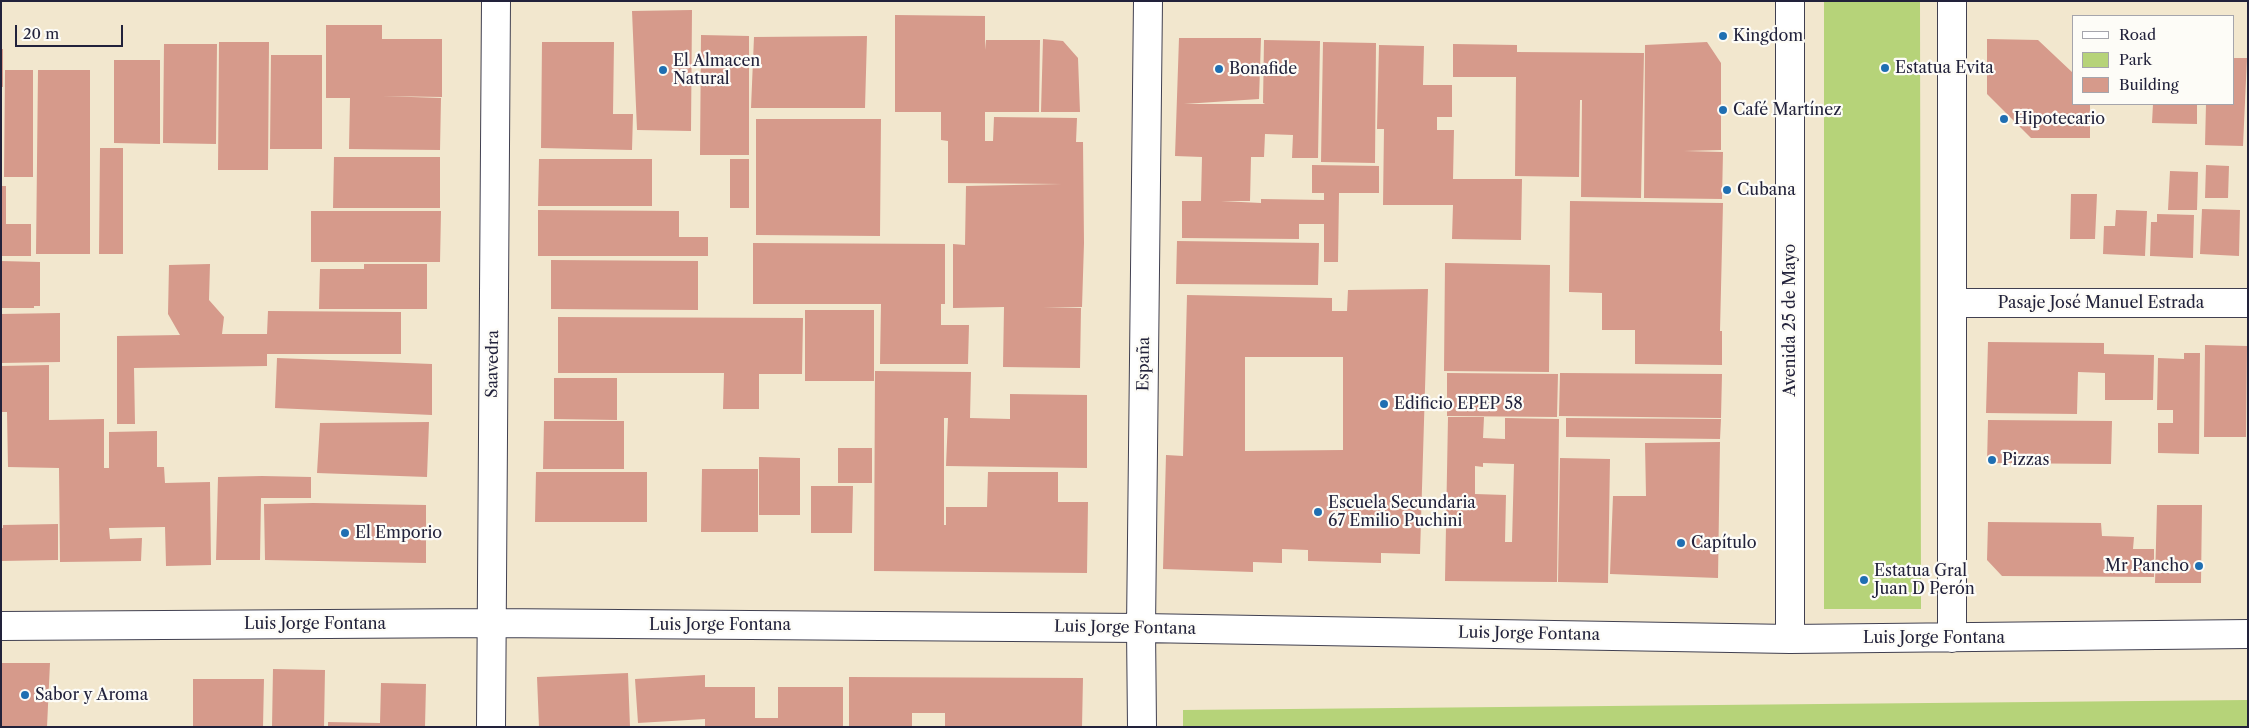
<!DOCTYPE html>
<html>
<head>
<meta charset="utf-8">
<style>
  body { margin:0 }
  #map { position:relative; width:2249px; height:728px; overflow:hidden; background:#f2e7ce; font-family:"Libre Caslon Text",serif }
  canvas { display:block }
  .frame { position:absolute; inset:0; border:2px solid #22223b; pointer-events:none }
  .legend { position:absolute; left:2072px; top:15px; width:162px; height:90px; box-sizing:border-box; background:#fdfcf7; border:1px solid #a5a5ac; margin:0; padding:6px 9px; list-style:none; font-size:15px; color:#22223b }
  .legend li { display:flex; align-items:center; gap:10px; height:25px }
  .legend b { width:25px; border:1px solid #a5a5ac }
  .scale { position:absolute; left:15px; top:25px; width:108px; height:22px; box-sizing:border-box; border:2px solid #22223b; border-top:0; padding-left:6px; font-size:15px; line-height:18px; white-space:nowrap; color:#22223b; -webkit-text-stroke:4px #fdfcf7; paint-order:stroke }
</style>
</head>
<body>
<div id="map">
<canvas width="2249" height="728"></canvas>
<div class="frame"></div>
<ul class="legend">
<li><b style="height:6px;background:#fff"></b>Road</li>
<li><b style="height:14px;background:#b6d379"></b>Park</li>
<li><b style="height:14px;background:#d69a8b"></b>Building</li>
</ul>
<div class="scale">20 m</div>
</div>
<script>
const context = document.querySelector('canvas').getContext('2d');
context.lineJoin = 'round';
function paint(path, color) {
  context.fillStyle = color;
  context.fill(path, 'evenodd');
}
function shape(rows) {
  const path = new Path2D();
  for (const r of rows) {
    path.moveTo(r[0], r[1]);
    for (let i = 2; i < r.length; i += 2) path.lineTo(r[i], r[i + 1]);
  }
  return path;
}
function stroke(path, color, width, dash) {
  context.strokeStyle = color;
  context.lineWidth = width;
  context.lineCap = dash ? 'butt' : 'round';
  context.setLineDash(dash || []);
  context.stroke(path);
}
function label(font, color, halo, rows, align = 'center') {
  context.font = font + ' "Libre Caslon Text",serif';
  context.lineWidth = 4.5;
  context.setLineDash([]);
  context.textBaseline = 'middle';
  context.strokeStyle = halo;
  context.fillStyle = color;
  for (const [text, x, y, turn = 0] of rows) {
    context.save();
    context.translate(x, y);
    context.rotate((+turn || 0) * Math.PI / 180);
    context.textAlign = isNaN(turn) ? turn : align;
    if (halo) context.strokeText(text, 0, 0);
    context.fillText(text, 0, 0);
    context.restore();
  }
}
paint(shape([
  [1824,1,1920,1,1921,609,1824,609],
  [2248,700,2248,727,1183,727,1183,710]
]), '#b6d379');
paint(shape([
  [692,10,691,131,637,130,632,11],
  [895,15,985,16,985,50,986,40,1040,40,1039,112,985,112,985,141,993,141,994,117,1077,118,1076,142,1083,142,1084,243,1082,307,1043,308,1081,308,1080,368,1003,367,1004,307,953,308,953,244,965,245,966,186,1062,184,948,183,948,141,941,140,941,112,895,112],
  [326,25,382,25,382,39,442,39,442,97,382,96,441,98,440,150,349,149,350,98,326,98],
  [701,35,749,36,749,155,700,155],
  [867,36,865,108,751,108,754,37],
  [1179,38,1261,38,1259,99,1184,104,1265,104,1263,103,1264,40,1320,41,1318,158,1292,158,1293,135,1265,134,1264,157,1251,157,1250,201,1221,201,1261,203,1261,199,1324,200,1324,193,1312,193,1312,165,1379,166,1379,193,1339,193,1338,262,1324,262,1324,224,1299,224,1299,239,1182,238,1182,201,1201,201,1202,157,1175,156],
  [1043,39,1063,41,1078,58,1080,112,1041,112],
  [1987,39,2038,40,2073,73,2073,104,2090,104,2090,138,2031,138,1987,94],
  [219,42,269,42,268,170,218,170],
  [542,42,614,42,613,114,633,114,632,150,541,148],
  [1323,42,1376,43,1375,163,1321,162],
  [1707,42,1721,63,1721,150,1684,151,1723,152,1722,199,1644,198,1645,45],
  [164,44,217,44,216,144,163,143],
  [1453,44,1517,45,1517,52,1644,53,1641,198,1581,197,1582,100,1580,100,1579,177,1515,176,1516,77,1453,77],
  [1379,45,1424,46,1423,85,1452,85,1452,117,1437,117,1437,130,1454,130,1453,179,1522,179,1521,240,1452,239,1453,205,1383,205,1384,129,1377,129],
  [1,49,3,49,3,87,1,87],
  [271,55,322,55,322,149,270,149],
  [2233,58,2247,58,2243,146,2205,145,2206,104,2233,104],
  [114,60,160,60,160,144,114,143],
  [5,70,33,70,33,177,4,177],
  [38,70,90,70,90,254,36,254],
  [2153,104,2197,104,2197,124,2152,123],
  [756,119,881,119,880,236,756,235],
  [100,148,123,148,123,254,99,254],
  [334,157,440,157,440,208,333,208],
  [539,159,652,159,652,206,538,206],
  [730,159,749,159,749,208,730,208],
  [2206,165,2229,166,2228,198,2205,198],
  [2170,171,2198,172,2197,210,2168,210],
  [1,186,6,186,6,224,31,224,31,256,1,256],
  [2071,194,2097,194,2095,239,2070,239],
  [1570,201,1723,203,1720,331,1722,331,1722,365,1635,364,1635,330,1602,330,1602,293,1569,292],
  [2202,209,2240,210,2239,256,2200,254],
  [538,210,679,211,679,237,708,237,708,256,538,256],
  [2116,210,2147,211,2145,256,2103,254,2104,226,2115,226],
  [311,211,441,211,440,262,311,262],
  [2157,214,2194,215,2193,258,2150,256,2151,222,2157,222],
  [1177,241,1319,243,1318,285,1176,284],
  [753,243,945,244,945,304,941,304,941,325,969,325,968,364,880,364,881,304,753,304],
  [551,260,698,261,698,310,551,309],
  [1,261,40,262,40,306,34,306,34,308,1,308],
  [1445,263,1550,265,1549,372,1444,371],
  [210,264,209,300,224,317,222,334,267,334,268,311,401,312,401,354,267,354,267,366,134,368,135,424,117,424,117,336,180,335,168,314,169,265],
  [364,264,427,264,427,309,319,309,320,269,364,269],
  [1428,289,1420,554,1381,553,1381,563,1308,561,1308,550,1282,549,1282,563,1253,562,1253,572,1163,569,1166,455,1183,456,1187,295,1332,298,1332,311,1347,311,1348,290],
  [1245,357,1343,357,1343,450,1245,451],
  [805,310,874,310,874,381,805,381],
  [60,313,60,362,1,363,1,314],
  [558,317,803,318,802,374,759,374,759,409,723,409,724,373,558,373],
  [1988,342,2104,343,2104,354,2154,355,2153,400,2105,400,2105,373,2078,372,2077,414,1986,413],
  [2205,345,2247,346,2246,437,2204,437],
  [2184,353,2200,353,2199,454,2158,453,2158,423,2173,423,2173,410,2157,410,2158,358,2184,359],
  [277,358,432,364,432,415,275,408],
  [49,365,49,420,104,419,104,468,109,468,109,432,157,431,157,467,164,467,165,483,210,482,211,565,166,566,165,527,109,528,110,539,142,538,141,561,60,562,59,468,8,467,7,412,1,412,1,366],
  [875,371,971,372,970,418,1010,419,1010,394,1087,395,1087,468,946,466,948,418,944,418,944,525,946,525,946,507,987,507,988,472,1058,472,1058,502,1088,502,1087,573,874,571],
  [1447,373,1558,374,1557,417,1447,416],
  [1560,373,1722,374,1721,418,1559,416],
  [554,378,617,378,617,420,554,419],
  [1448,417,1484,417,1483,438,1505,439,1505,418,1559,419,1557,582,1445,581],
  [1483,463,1514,464,1512,542,1505,542,1506,495,1475,494,1475,466,1483,467],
  [1566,418,1721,419,1720,439,1566,437],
  [1988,420,2112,421,2111,464,1987,463],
  [544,421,624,421,624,469,543,469],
  [429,422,427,477,317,473,320,423],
  [1720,442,1718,578,1610,574,1613,496,1646,496,1645,443],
  [838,448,872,448,872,483,838,483],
  [759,457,800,458,800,515,759,515],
  [1560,458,1610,459,1608,583,1558,582],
  [702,469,758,469,758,532,701,532],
  [536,472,647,472,647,522,535,522],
  [262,476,311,477,311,498,261,498,260,560,216,560,218,477],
  [811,486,853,486,852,533,811,533],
  [313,503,426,505,426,563,265,560,264,504],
  [2157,505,2202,505,2201,583,2155,583],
  [1988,522,2101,523,2102,536,2134,537,2133,549,2154,549,2154,577,2002,576,1987,560],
  [58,524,58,560,1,561,1,528,3,528,3,525],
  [1,663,50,663,47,727,1,727],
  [273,669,325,670,324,727,272,727],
  [628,673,630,727,539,727,537,677],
  [705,675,705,687,755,687,755,727,705,727,705,719,638,723,635,679],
  [849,677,1083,678,1082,727,945,727,945,713,912,713,912,727,849,727],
  [193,679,264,679,263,727,193,727],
  [381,683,426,684,425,727,328,727,328,722,380,723],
  [778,687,843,687,843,727,755,727,755,718,778,718]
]), '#d69a8b');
const minor = shape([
  [1953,303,2248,303],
  [1,626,490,623,1141,628,1148,1],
  [491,727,496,1]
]);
const major = shape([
  [1790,1,1790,639],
  [1952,1,1952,638],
  [1142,727,1141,628,1790,639,2248,634]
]);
stroke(minor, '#414051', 30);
stroke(major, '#414051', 30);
stroke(minor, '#fff', 28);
stroke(major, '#fff', 28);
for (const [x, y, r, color] of [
  [1723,36,5,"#1f6fb2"],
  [1885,68,5,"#1f6fb2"],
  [1219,69,5,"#1f6fb2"],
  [663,70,5,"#1f6fb2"],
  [1723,110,5,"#1f6fb2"],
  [2004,119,5,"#1f6fb2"],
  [1727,190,5,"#1f6fb2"],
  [1384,404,5,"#1f6fb2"],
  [1992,460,5,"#1f6fb2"],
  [1318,512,5,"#1f6fb2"],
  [345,533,5,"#1f6fb2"],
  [1681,543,5,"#1f6fb2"],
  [2199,566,5,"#1f6fb2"],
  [1864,580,5,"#1f6fb2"],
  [25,695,5,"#1f6fb2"]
]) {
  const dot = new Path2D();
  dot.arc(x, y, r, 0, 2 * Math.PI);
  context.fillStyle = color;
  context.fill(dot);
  stroke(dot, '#fdfcf7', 2);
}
label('16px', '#22223b', '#fdfcf7', [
  ["Kingdom",1733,36],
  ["El Almacen",673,61],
  ["Natural",673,79],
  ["Estatua Evita",1895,68],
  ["Bonafide",1229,69],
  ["Café Martínez",1733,110],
  ["Hipotecario",2014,119],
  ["Cubana",1737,190],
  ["Edificio EPEP 58",1394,404],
  ["Pizzas",2002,460],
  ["Escuela Secundaria",1328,503],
  ["67 Emilio Puchini",1328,521],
  ["El Emporio",355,533],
  ["Capítulo",1691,543],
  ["Mr Pancho",2189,566,"right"],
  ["Estatua Gral",1874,571],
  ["Juan D Perón",1874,589],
  ["Sabor y Aroma",35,695]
], 'left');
label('16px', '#22223b', '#fdfcf7', [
  ["Pasaje José Manuel Estrada",2101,303],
  ["Avenida 25 de Mayo",1790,320,-90],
  ["Saavedra",493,364,-89],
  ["España",1144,364,-89],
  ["Luis Jorge Fontana",315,624],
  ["Luis Jorge Fontana",720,625],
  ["Luis Jorge Fontana",1125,628,1],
  ["Luis Jorge Fontana",1529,634,1],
  ["Luis Jorge Fontana",1934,638]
]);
</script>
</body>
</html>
